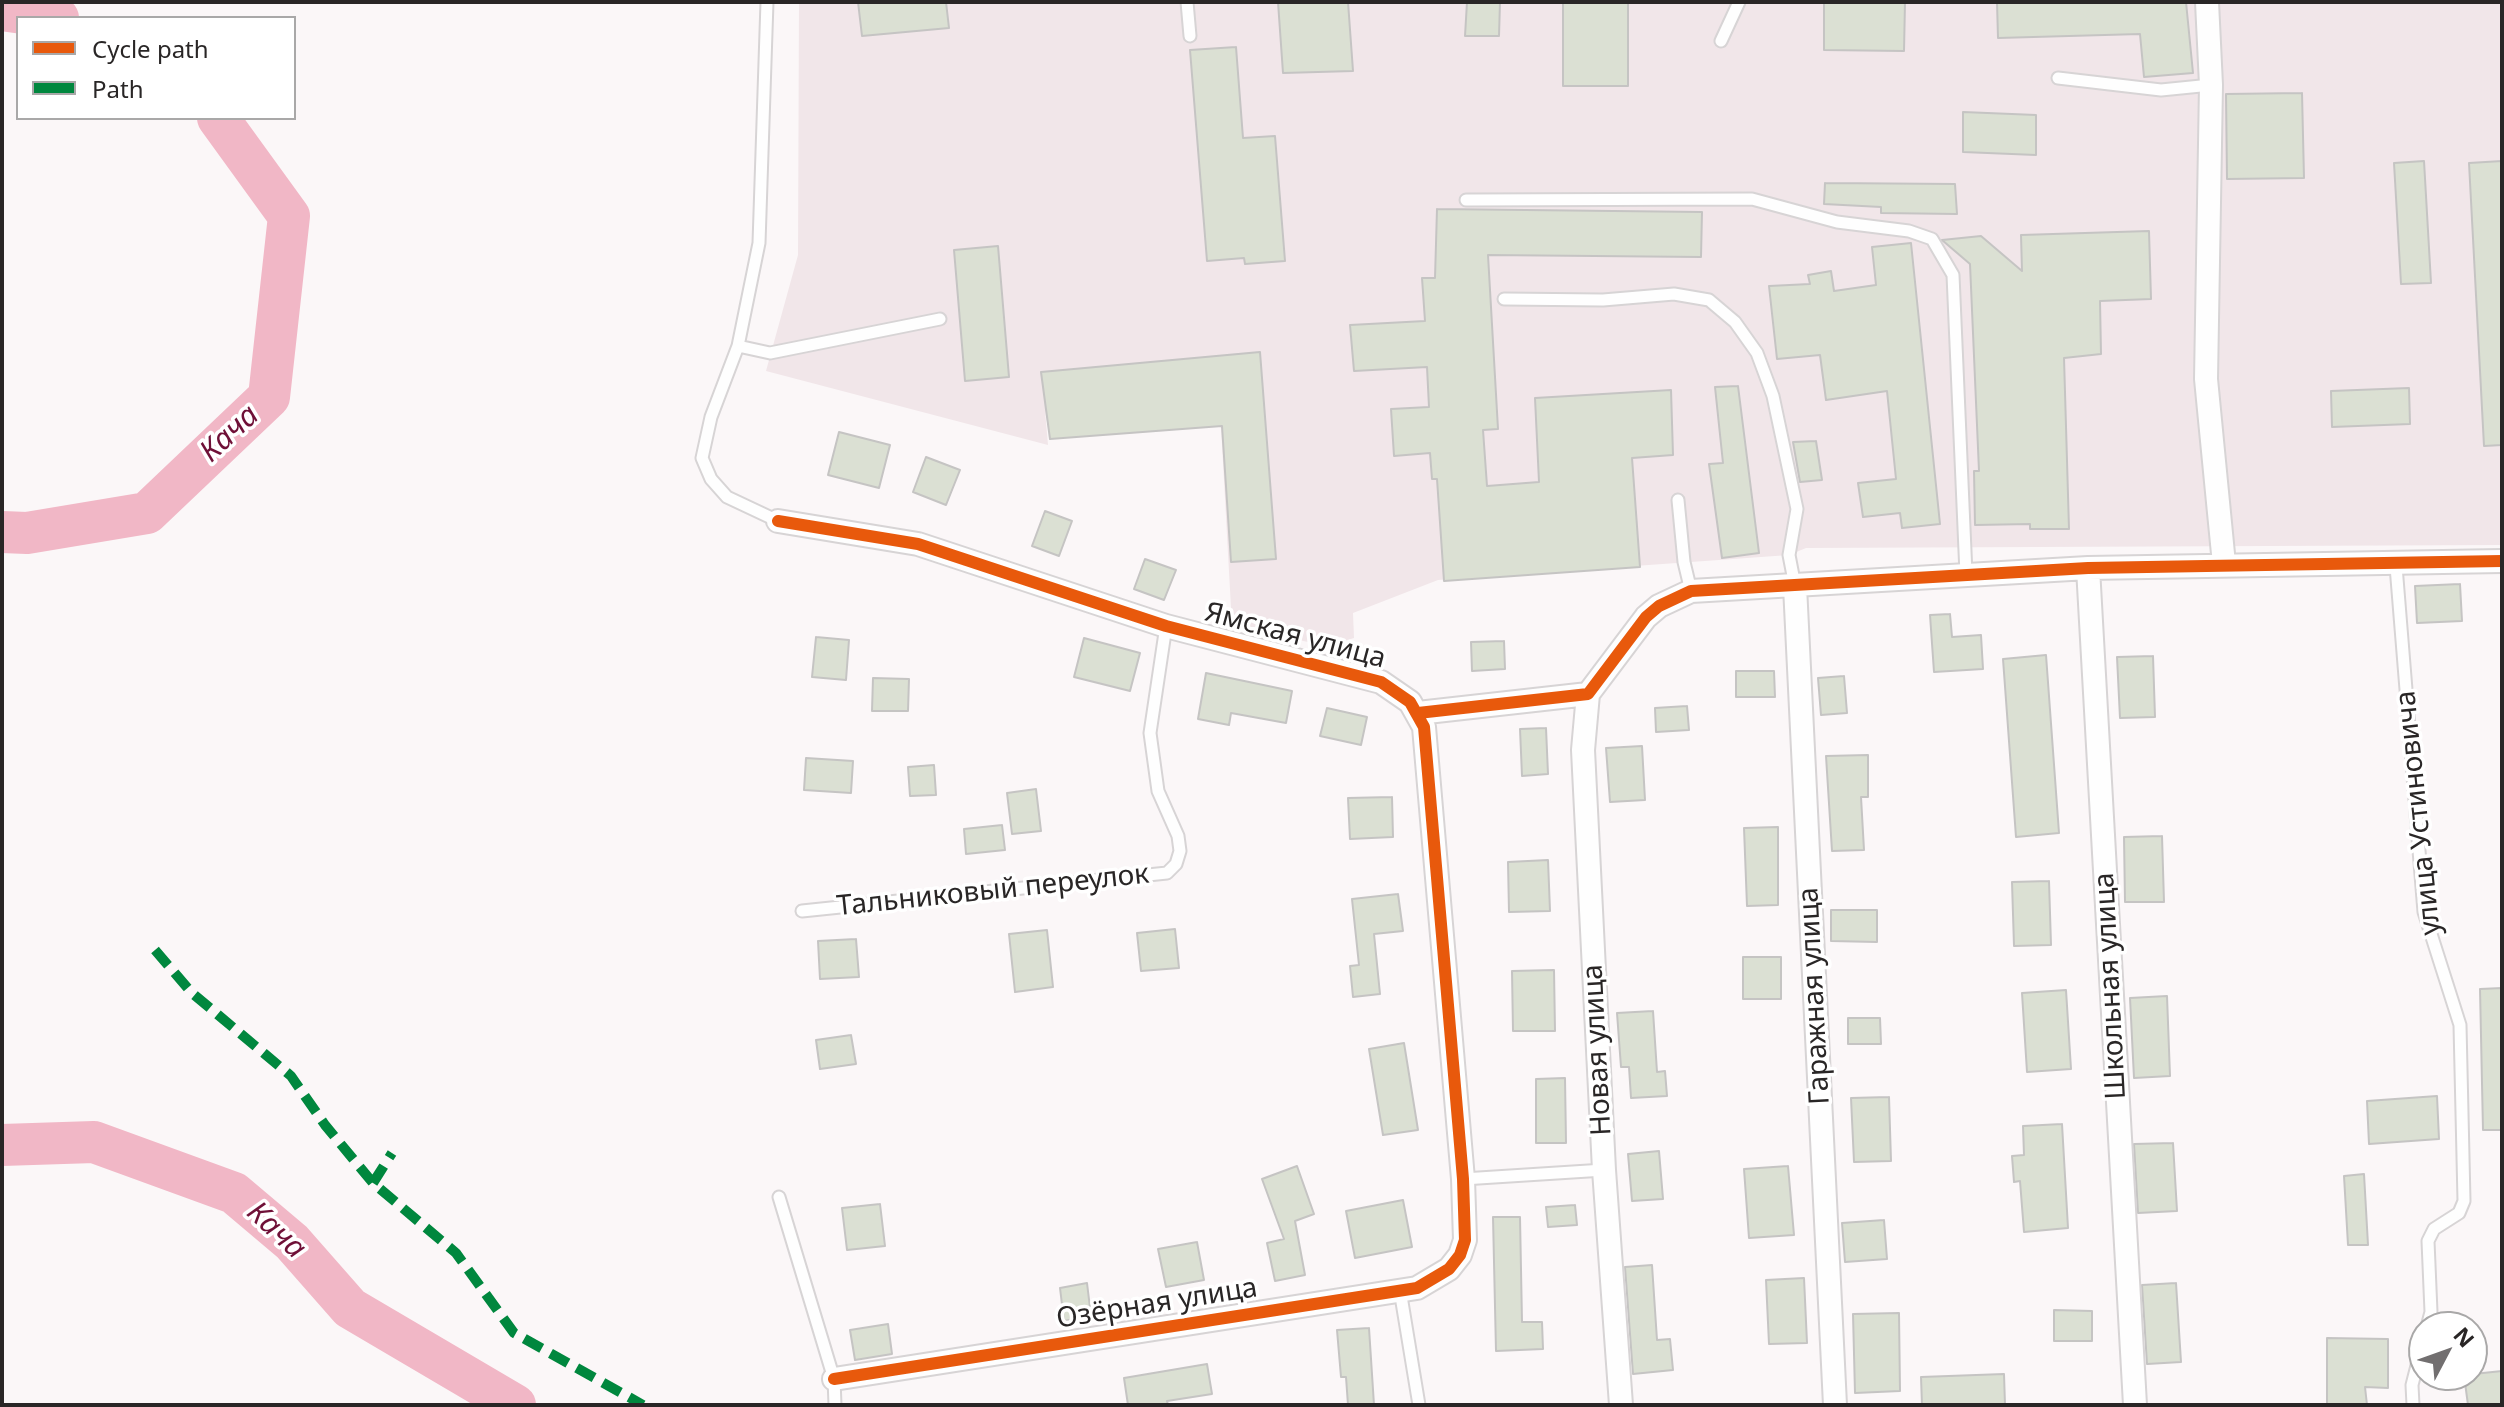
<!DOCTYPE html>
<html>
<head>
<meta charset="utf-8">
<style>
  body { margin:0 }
  #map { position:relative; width:2504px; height:1407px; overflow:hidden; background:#fbf7f8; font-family:"Noto Sans",sans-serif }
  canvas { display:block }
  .frame { position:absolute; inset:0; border:4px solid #292626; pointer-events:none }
  .legend { position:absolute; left:16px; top:16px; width:280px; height:104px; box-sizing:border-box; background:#fff; border:2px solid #a9a8a8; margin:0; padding:10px 14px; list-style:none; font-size:24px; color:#292626 }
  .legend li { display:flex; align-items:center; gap:16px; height:40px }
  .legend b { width:40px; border:2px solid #a9a8a8 }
  .north { position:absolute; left:2408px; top:1311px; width:80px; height:80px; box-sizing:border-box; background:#fff; border:2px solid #a9a8a8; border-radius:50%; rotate:49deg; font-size:22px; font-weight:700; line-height:32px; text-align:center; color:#292626 }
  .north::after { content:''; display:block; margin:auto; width:28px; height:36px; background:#726f70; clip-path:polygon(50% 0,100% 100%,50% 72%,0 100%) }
</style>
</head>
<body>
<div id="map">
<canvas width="2504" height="1407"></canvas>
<div class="frame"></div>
<ul class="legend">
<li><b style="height:10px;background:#e8590c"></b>Cycle path</li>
<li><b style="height:10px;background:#00873e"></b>Path</li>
</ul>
<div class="north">N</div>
</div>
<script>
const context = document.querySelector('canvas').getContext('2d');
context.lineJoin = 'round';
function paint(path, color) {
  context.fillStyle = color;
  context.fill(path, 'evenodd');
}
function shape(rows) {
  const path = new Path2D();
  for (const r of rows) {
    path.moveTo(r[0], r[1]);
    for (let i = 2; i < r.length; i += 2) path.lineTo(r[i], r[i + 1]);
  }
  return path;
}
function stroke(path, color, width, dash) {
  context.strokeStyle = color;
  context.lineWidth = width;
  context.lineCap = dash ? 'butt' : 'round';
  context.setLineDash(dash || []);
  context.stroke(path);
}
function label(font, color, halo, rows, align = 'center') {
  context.font = font + ' "Noto Sans",sans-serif';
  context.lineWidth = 7;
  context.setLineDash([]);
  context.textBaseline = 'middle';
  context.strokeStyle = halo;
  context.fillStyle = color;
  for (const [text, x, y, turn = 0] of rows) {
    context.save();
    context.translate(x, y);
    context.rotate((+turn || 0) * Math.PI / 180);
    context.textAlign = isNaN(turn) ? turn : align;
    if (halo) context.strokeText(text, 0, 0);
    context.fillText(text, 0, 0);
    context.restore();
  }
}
paint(shape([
  [799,2,2502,2,2502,545,1806,548,1789,555,1438,580,1353,613,1354,638,1327,646,1232,626,1221,426,1050,439,1045,410,1048,445,766,371,798,255]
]), '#f1e6e9');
stroke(shape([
  [2,10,58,18],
  [2,532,27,533,147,513,269,397,289,216,218,118],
  [2,1145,94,1142,234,1193,292,1242,350,1308,515,1405]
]), '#f1b7c6', 42);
const building = shape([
  [858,2,946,2,949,28,862,36,858,2],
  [1278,2,1348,2,1353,71,1283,73,1278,2],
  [1467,2,1500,2,1499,36,1465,36,1467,2],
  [1563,2,1628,2,1628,86,1563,86,1563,2],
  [1824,2,1905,2,1904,51,1824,50,1824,2],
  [1997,2,2186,2,2193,73,2144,77,2140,34,1998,38,1997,2],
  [1236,47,1243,138,1275,136,1285,261,1245,264,1244,258,1207,261,1190,50,1236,47],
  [2302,93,2304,178,2227,179,2226,94,2302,93],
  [1963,112,2036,115,2036,155,1963,152,1963,112],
  [2424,161,2431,283,2401,284,2394,163,2424,161],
  [2502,161,2502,445,2484,446,2469,163,2502,161],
  [1825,183,1955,184,1957,214,1881,213,1881,207,1824,204,1825,183],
  [1437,209,1702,212,1701,257,1488,255,1498,429,1483,430,1487,486,1539,482,1535,398,1671,390,1673,455,1632,458,1640,567,1444,581,1437,479,1432,479,1430,453,1394,456,1391,409,1429,407,1427,367,1354,371,1350,325,1425,321,1422,278,1435,278,1437,209],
  [2149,231,2151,299,2100,301,2101,354,2064,358,2069,529,2030,529,2030,524,1975,525,1974,471,1979,471,1970,264,1942,240,1981,236,2022,271,2021,235,2149,231],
  [1911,243,1940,524,1902,528,1900,513,1863,517,1858,483,1896,479,1887,391,1826,400,1820,355,1777,359,1769,286,1810,284,1808,275,1831,271,1834,291,1876,285,1872,247,1911,243],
  [998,246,1009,377,965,381,954,250,998,246],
  [1260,352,1276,559,1231,562,1222,426,1050,439,1041,372,1260,352],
  [1738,386,1759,553,1722,558,1709,464,1723,463,1715,387,1738,386],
  [2409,388,2410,424,2332,427,2331,391,2409,388],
  [839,432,890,445,879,488,828,475,839,432],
  [1816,441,1822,480,1800,482,1793,442,1816,441],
  [926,457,960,470,946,505,913,492,926,457],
  [1045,511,1072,521,1059,556,1032,546,1045,511],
  [1145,559,1176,570,1164,600,1134,589,1145,559],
  [2460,584,2462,621,2417,623,2415,586,2460,584],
  [1950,614,1952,637,1981,635,1983,669,1934,672,1930,615,1950,614],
  [816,637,849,640,846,680,812,677,816,637],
  [1084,638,1140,653,1130,691,1074,677,1084,638],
  [1504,641,1505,669,1472,671,1471,642,1504,641],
  [2046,655,2059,833,2016,837,2003,659,2046,655],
  [2153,656,2155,717,2120,718,2117,657,2153,656],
  [1736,671,1774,671,1775,697,1736,697,1736,671],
  [1206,673,1292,691,1286,723,1231,713,1229,725,1198,719,1206,673],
  [1844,676,1847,713,1821,715,1818,678,1844,676],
  [873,678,909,679,908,711,872,711,873,678],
  [1687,706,1689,730,1656,732,1655,708,1687,706],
  [1327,708,1367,717,1361,745,1320,736,1327,708],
  [1546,728,1548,774,1522,776,1520,729,1546,728],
  [1642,746,1645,800,1610,802,1606,748,1642,746],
  [1868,755,1868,797,1861,797,1864,850,1832,851,1826,756,1868,755],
  [806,758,853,761,851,793,804,790,806,758],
  [934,765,936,795,910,796,908,767,934,765],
  [1036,789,1041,831,1012,834,1007,793,1036,789],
  [1392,797,1393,837,1350,839,1348,798,1392,797],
  [1002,825,1005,850,966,854,964,829,1002,825],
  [1778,827,1778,905,1747,906,1744,828,1778,827],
  [2162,836,2164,902,2125,902,2124,837,2162,836],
  [1548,860,1550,911,1509,912,1508,862,1548,860],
  [2049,881,2051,945,2014,946,2012,882,2049,881],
  [1398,894,1403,931,1374,934,1380,994,1353,997,1350,966,1359,965,1352,899,1398,894],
  [1831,910,1877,910,1877,942,1831,941,1831,910],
  [1175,929,1179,968,1141,971,1137,933,1175,929],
  [1047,930,1053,987,1015,992,1009,934,1047,930],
  [856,939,859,977,820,979,818,941,856,939],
  [1743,957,1781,957,1781,999,1743,999,1743,957],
  [1554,970,1555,1031,1513,1031,1512,971,1554,970],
  [2502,988,2502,1130,2483,1130,2480,989,2502,988],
  [2066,990,2071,1069,2027,1072,2022,993,2066,990],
  [2167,996,2170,1076,2134,1078,2130,998,2167,996],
  [1653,1011,1657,1072,1665,1071,1667,1096,1631,1098,1629,1067,1621,1067,1617,1013,1653,1011],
  [1848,1018,1880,1018,1881,1044,1848,1044,1848,1018],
  [851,1035,856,1064,820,1069,816,1040,851,1035],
  [1404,1043,1418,1130,1383,1135,1369,1049,1404,1043],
  [1565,1078,1566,1143,1536,1143,1536,1079,1565,1078],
  [2437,1096,2439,1139,2369,1144,2367,1101,2437,1096],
  [1889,1097,1891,1161,1854,1162,1851,1098,1889,1097],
  [2062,1124,2068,1228,2024,1232,2020,1181,2014,1182,2012,1156,2024,1155,2023,1126,2062,1124],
  [2173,1143,2177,1211,2138,1213,2134,1144,2173,1143],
  [1659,1151,1663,1199,1632,1201,1628,1154,1659,1151],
  [1297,1166,1314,1214,1295,1221,1305,1275,1275,1281,1267,1243,1284,1239,1262,1179,1297,1166],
  [1788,1166,1794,1235,1749,1238,1744,1169,1788,1166],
  [2364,1174,2368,1245,2348,1245,2344,1176,2364,1174],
  [1403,1200,1412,1247,1355,1258,1346,1211,1403,1200],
  [880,1204,885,1246,847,1250,842,1208,880,1204],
  [1575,1205,1577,1225,1548,1227,1546,1207,1575,1205],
  [1493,1217,1520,1217,1522,1322,1542,1322,1543,1349,1496,1351,1493,1217],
  [1884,1220,1887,1259,1845,1262,1842,1223,1884,1220],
  [1197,1242,1204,1280,1166,1287,1158,1249,1197,1242],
  [1652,1265,1657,1340,1670,1339,1673,1370,1633,1374,1625,1267,1652,1265],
  [1804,1278,1807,1343,1769,1344,1766,1280,1804,1278],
  [1087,1283,1091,1316,1064,1321,1060,1288,1087,1283],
  [2176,1283,2181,1362,2147,1364,2142,1285,2176,1283],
  [2054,1310,2092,1311,2092,1341,2054,1341,2054,1310],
  [1899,1313,1900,1391,1855,1393,1853,1314,1899,1313],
  [888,1324,892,1354,855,1360,850,1330,888,1324],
  [1369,1328,1374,1405,1348,1405,1346,1377,1341,1377,1337,1330,1369,1328],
  [2327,1338,2388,1339,2388,1388,2365,1387,2367,1405,2327,1405,2327,1338],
  [1207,1364,1212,1394,1167,1401,1168,1405,1128,1405,1124,1378,1207,1364],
  [2502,1371,2502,1405,2468,1405,2464,1375,2502,1371],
  [2004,1374,2005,1405,1922,1405,1921,1377,2004,1374]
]);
paint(building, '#dbe0d3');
stroke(building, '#c5c4c3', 2);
const service = shape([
  [767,2,759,243,738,346,711,417,702,458,711,479,727,497,778,521],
  [1187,2,1190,36],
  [1721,41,1739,2],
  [2058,78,2161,90,2211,85],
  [1466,200,1752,199,1837,222,1909,231,1932,239,1953,275,1966,574],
  [1504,299,1603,300,1674,294,1709,300,1735,322,1757,353,1773,396,1797,509,1789,555,1795,586],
  [738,346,770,353,940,319],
  [1678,500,1684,562,1691,591],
  [2396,566,2424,912,2460,1025,2464,1201,2459,1213,2434,1229,2428,1241,2431,1312,2427,1327],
  [802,911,1167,873,1176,864,1180,851,1178,836,1158,791,1150,733,1166,626],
  [1463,1179,1604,1170],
  [779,1197,834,1379,835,1405],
  [1400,1290,1419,1405],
  [2413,1405,2412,1385,2424,1338]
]);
const minor = shape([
  [2207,2,2211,85,2206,379,2224,564],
  [778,521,918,544,1166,626,1381,682,1410,702,1424,727,1463,1179,1465,1240,1460,1255,1449,1269,1417,1288,834,1379],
  [2088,568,2135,1405],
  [1795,586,1835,1405],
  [1588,694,1583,750,1604,1170,1621,1405],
  [1418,713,1588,694,1646,617,1659,606,1691,591,2088,568,2502,561]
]);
stroke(service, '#d7d4d5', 15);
stroke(minor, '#d7d4d5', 26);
stroke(service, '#fefefe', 11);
stroke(minor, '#fefefe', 22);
stroke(shape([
  [155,950,192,993,291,1076,325,1125,373,1183,456,1253,514,1333,643,1405],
  [373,1183,392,1153]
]), '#00873e', 10, [20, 10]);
stroke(shape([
  [778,521,918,544,1166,626,1381,682,1410,702,1424,727,1463,1179,1465,1240,1460,1255,1449,1269,1417,1288,834,1379],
  [1418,713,1588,694,1646,617,1659,606,1691,591,2088,568,2502,561]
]), '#e8590c', 12);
label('28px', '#292626', '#fff', [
  ["Ямская улица",1295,636,15],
  ["улица Устиновича",2419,813,-96],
  ["Тальниковый переулок",993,891,-6],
  ["Школьная улица",2111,986,-93],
  ["Гаражная улица",1815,996,-93],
  ["Новая улица",1598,1050,-93],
  ["Озёрная улица",1157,1304,-9]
]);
label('italic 30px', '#6f1037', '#fff', [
  ["Кача",230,434,-43],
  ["Кача",276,1231,43]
]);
</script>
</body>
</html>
